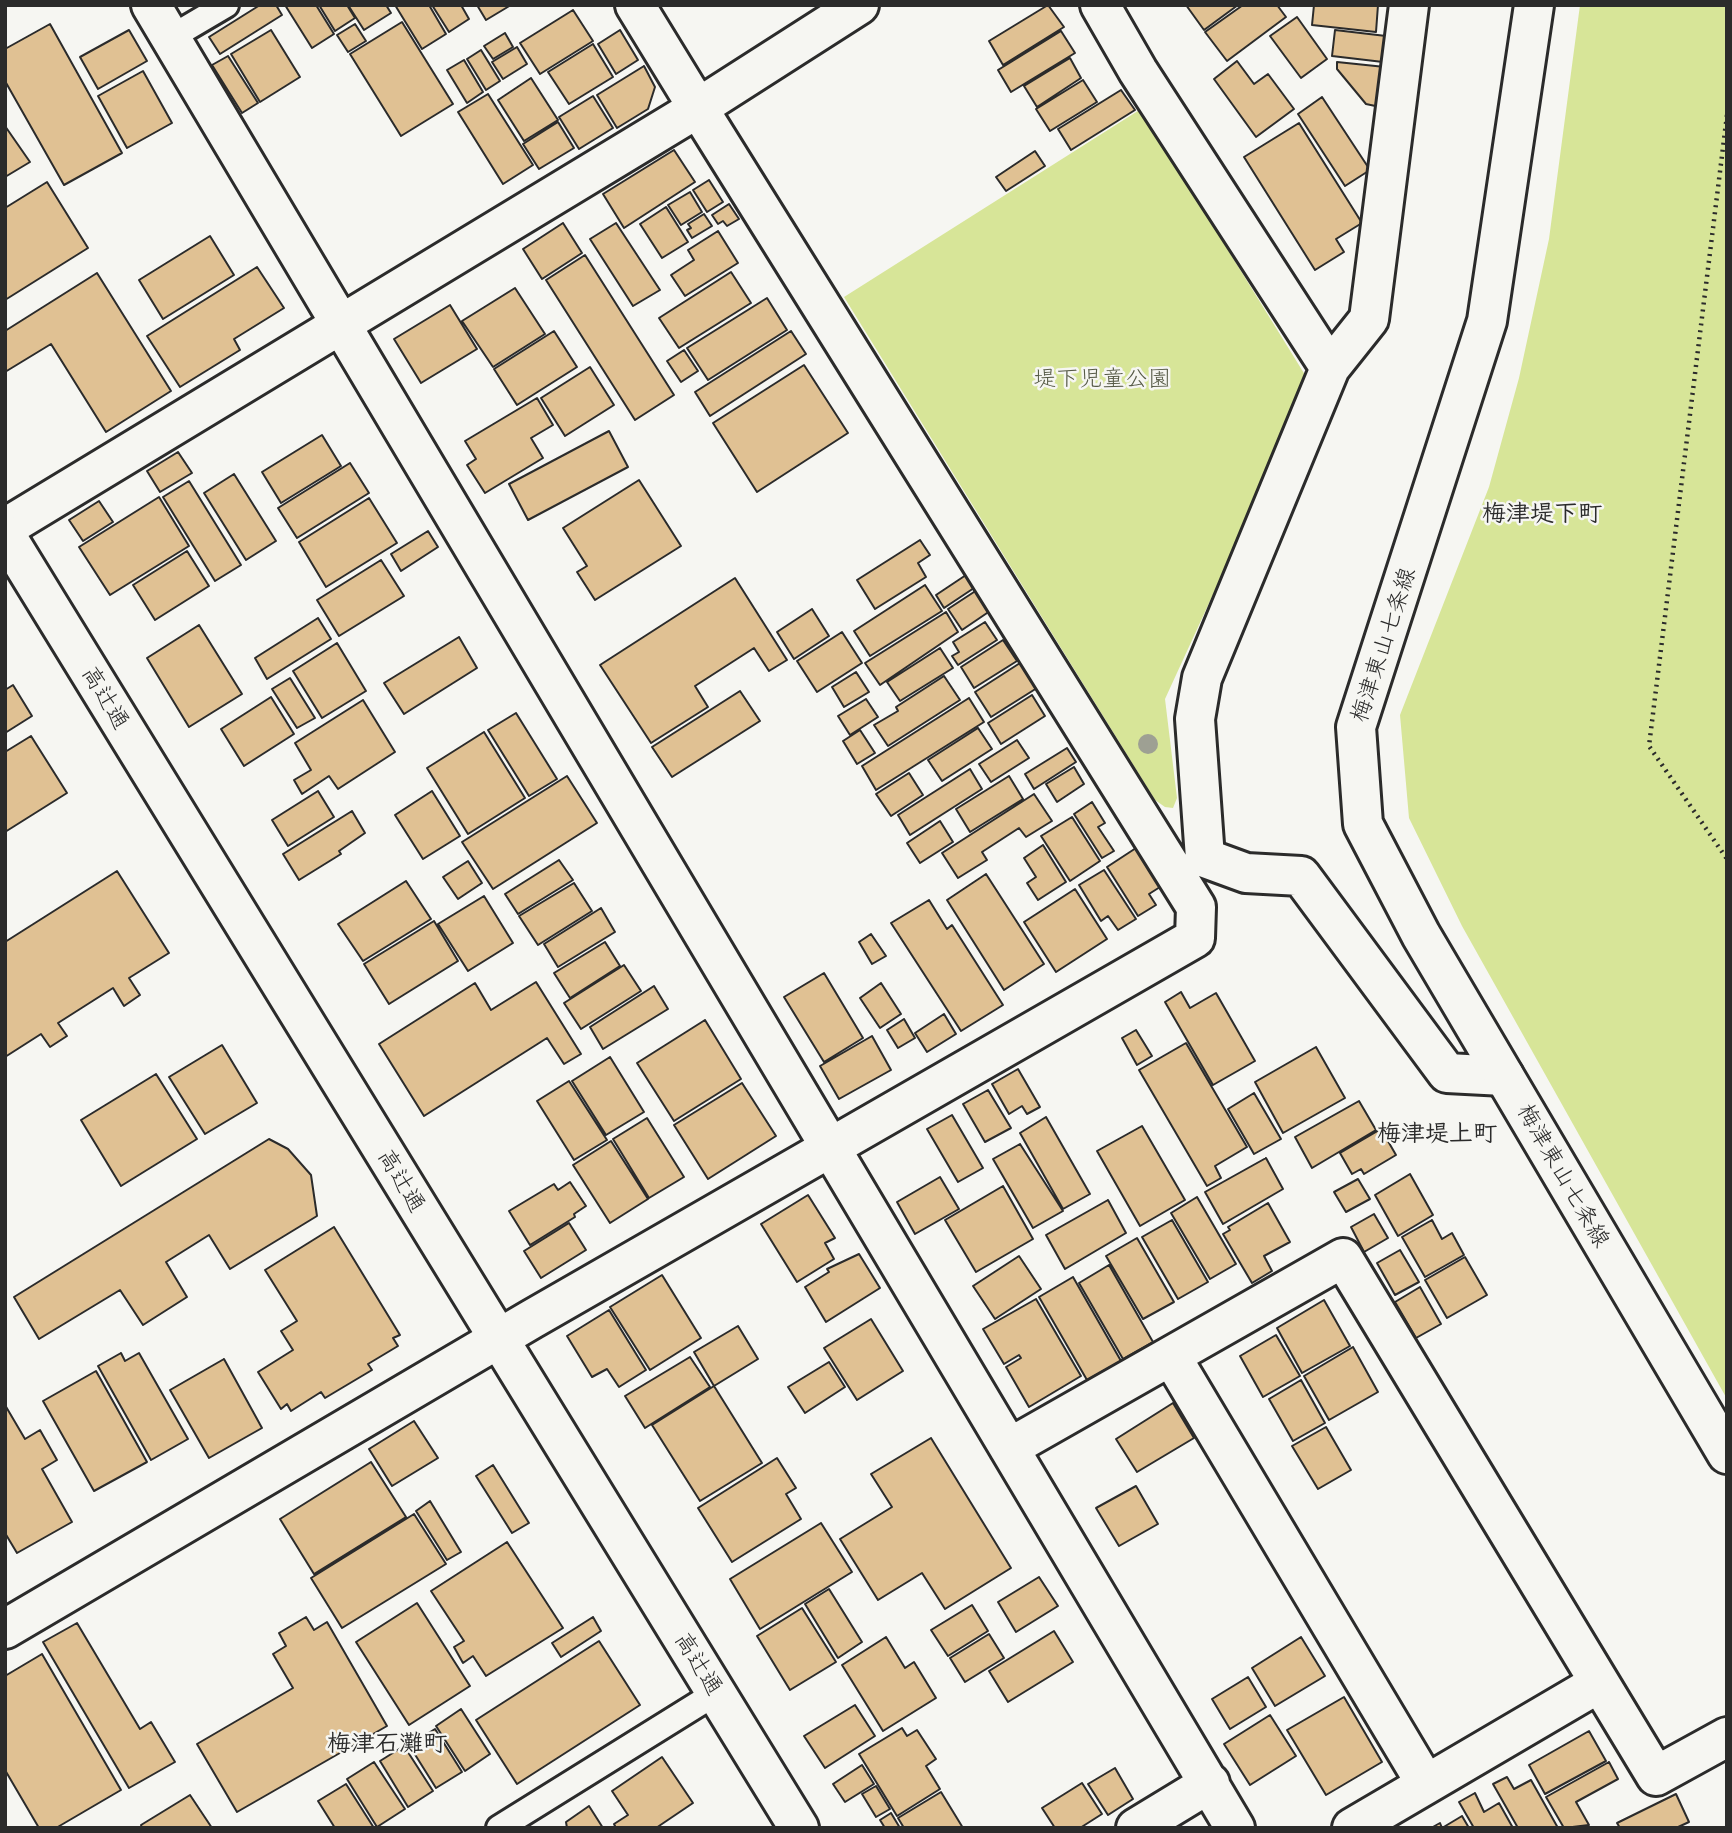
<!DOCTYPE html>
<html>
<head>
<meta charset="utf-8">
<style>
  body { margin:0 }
  #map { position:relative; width:1732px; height:1833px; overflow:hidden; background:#f6f6f2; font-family:Delius,sans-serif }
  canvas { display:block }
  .frame { position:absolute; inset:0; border:7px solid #2b2b2b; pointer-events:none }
</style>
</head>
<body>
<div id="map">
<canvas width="1732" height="1833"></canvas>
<div class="frame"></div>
</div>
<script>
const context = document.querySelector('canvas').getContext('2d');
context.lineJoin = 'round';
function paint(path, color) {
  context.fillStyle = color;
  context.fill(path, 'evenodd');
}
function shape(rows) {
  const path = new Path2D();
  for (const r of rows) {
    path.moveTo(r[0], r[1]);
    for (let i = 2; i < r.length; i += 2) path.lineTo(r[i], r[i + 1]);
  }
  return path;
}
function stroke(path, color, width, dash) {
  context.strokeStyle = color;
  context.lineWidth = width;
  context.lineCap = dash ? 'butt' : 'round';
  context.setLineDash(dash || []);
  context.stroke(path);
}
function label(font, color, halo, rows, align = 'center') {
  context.font = font + ' Delius,"Klee One",sans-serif';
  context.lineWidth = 5;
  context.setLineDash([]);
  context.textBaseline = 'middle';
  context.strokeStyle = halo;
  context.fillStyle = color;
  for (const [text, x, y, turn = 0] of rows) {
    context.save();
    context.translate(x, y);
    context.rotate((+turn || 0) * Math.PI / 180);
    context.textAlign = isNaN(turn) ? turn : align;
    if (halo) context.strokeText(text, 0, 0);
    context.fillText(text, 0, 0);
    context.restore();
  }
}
paint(shape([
  [1580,5,1727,5,1727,1399,1462,926,1409,818,1400,715,1489,487,1519,378,1549,239],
  [1141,109,1310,383,1165,699,1177,798,1173,808,1165,807,1155,800,844,297]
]), '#d7e598');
const building = shape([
  [260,5,276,5,282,15,220,54,209,37,260,5],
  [285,5,316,5,334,34,312,48,285,5],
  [319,5,347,5,355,18,335,31,319,5],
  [348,5,386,5,391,13,364,30,348,5],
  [395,5,429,5,446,34,422,49,395,5],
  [432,5,461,5,469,19,449,32,432,5],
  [477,5,511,5,486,20,477,5],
  [1048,5,1064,27,1003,65,989,41,1048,5],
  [1186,5,1238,5,1204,30,1186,5],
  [1243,5,1277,5,1286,17,1227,61,1205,32,1243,5],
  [1314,5,1378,5,1376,32,1312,25,1314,5],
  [573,10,593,41,540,74,520,43,573,10],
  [1297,17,1327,59,1301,78,1270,36,1297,17],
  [402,22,453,104,401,136,350,54,402,22],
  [50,24,122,153,64,185,5,81,5,49,50,24],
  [355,24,366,41,348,52,337,35,355,24],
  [129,30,147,61,98,89,80,57,129,30],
  [271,30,300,77,260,102,231,54,271,30],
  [620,30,638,60,616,74,598,44,620,30],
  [1335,30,1386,36,1383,62,1332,56,1335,30],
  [1061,31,1075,53,1011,92,998,70,1061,31],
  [505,33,513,47,493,59,484,46,505,33],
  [593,44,613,77,569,104,548,72,593,44],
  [517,47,527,64,503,79,492,62,517,47],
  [481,50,500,81,486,90,467,59,481,50],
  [228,56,258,103,242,113,212,65,228,56],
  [1070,58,1081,78,1037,107,1024,86,1070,58],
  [464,60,483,92,467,103,447,70,464,60],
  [1237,61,1254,84,1268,74,1294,109,1256,137,1214,79,1237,61],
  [1337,62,1385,67,1380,107,1366,104,1337,69,1337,62],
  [644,66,655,87,648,109,617,128,597,95,644,66],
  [143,71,172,123,127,148,98,96,143,71],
  [531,78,558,120,524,141,498,100,531,78],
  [1083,80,1097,102,1050,131,1036,109,1083,80],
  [1121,90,1135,110,1071,150,1058,129,1121,90],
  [488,94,533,165,503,184,458,112,488,94],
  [593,96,613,128,579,149,559,117,593,96],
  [1322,97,1370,170,1345,186,1298,114,1322,97],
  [558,122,574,148,539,169,523,144,558,122],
  [1299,123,1362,223,1336,239,1344,252,1315,270,1244,157,1299,123],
  [5,126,30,162,5,177,5,126],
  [674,150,695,182,624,228,603,194,674,150],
  [1035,151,1045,166,1006,191,996,177,1035,151],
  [709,180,723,202,707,212,693,190,709,180],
  [47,182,88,248,5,300,5,208,47,182],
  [690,192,702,212,681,225,668,205,690,192],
  [729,204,739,219,727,226,723,221,718,224,712,215,729,204],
  [666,207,688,242,662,258,640,224,666,207],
  [704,214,712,226,692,238,687,230,691,228,688,224,704,214],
  [563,223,582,253,542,279,523,249,563,223],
  [616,223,660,290,633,306,590,239,616,223],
  [718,231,738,263,685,296,671,275,694,260,688,250,718,231],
  [210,236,234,275,163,319,139,280,210,236],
  [585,255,674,395,635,420,546,280,585,255],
  [257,267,284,308,234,339,240,350,180,387,147,336,257,267],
  [731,272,751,303,679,348,659,318,731,272],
  [97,273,171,391,106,432,51,344,5,372,5,331,97,273],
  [515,288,545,334,493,367,462,321,515,288],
  [767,298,787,330,708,380,687,348,767,298],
  [450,305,477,349,421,383,394,339,450,305],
  [554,331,577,367,517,405,494,369,554,331],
  [791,331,806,354,710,416,695,392,791,331],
  [684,350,698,371,681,382,667,361,684,350],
  [804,365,848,433,757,492,713,423,804,365],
  [590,367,614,405,565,436,541,398,590,367],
  [537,398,553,425,531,438,543,458,485,493,467,465,476,459,465,441,537,398],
  [609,431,628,467,528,520,509,484,609,431],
  [322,435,341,466,281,503,262,472,322,435],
  [178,452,192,473,160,492,147,471,178,452],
  [350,463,369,493,297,538,278,508,350,463],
  [234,474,276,541,246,560,204,493,234,474],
  [639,480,681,546,595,600,577,572,587,566,563,528,639,480],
  [189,481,241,565,215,581,163,497,189,481],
  [159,497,189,546,110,595,79,547,159,497],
  [369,498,397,543,326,587,299,542,369,498],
  [99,501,113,522,83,541,69,520,99,501],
  [428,531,438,547,401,571,391,554,428,531],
  [920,540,930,555,918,563,926,577,875,609,857,580,920,540],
  [187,551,209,586,155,620,133,585,187,551],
  [381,560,404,596,339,636,317,600,381,560],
  [966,575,974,588,944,608,936,595,966,575],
  [735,578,787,660,769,671,754,648,695,686,708,707,651,743,600,665,735,578],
  [925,585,942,611,870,656,854,631,925,585],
  [977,590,990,611,962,630,948,609,977,590],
  [812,609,829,636,794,659,777,632,812,609],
  [946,612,958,632,880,685,865,663,946,612],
  [318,618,331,639,267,679,255,658,318,618],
  [985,622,997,640,958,665,952,656,959,652,953,642,985,622],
  [199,625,242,694,189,727,147,658,199,625],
  [842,632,862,663,817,692,797,661,842,632],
  [459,637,477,668,404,714,384,683,459,637],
  [1003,640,1017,661,974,688,961,667,1003,640],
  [337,643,366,691,322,718,293,671,337,643],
  [940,648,953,668,900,701,887,682,940,648],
  [1020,663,1037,688,991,717,975,692,1020,663],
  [856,672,869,692,844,707,832,687,856,672],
  [944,676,960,700,888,746,874,725,898,711,896,707,944,676],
  [290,678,315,718,297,728,272,689,290,678],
  [13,685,32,716,5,733,5,690,13,685],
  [740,691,760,721,672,777,652,747,740,691],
  [1032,695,1045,716,1001,744,988,723,1032,695],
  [271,697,294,734,244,766,221,729,271,697],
  [969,698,984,722,876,790,862,766,969,698],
  [866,699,878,717,850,735,838,716,866,699],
  [363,700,395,752,338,789,329,776,302,794,294,780,311,770,295,743,363,700],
  [516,713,557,779,529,796,488,730,516,713],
  [978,728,992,749,942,781,928,760,978,728],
  [860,730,875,753,857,764,843,741,860,730],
  [484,732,525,798,468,834,427,768,484,732],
  [31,736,67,793,5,832,5,752,31,736],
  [1017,740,1029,758,991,782,979,764,1017,740],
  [1067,748,1076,762,1034,789,1025,774,1067,748],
  [1074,767,1084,784,1057,802,1046,784,1074,767],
  [970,769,982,789,910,835,898,815,970,769],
  [909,773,923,795,891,816,876,794,909,773],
  [567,776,597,823,493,889,462,842,567,776],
  [1009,776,1023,799,970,832,956,809,1009,776],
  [318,791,334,817,288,846,272,820,318,791],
  [432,791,460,836,423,859,395,815,432,791],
  [1034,794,1052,821,1026,837,1019,828,982,852,987,860,958,878,942,853,1034,794],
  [1092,802,1105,823,1098,827,1114,851,1102,858,1074,814,1092,802],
  [352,811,365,833,339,851,341,854,299,880,283,854,352,811],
  [1072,817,1100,861,1070,881,1041,836,1072,817],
  [940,821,953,842,920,863,907,843,940,821],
  [1043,845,1066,882,1038,900,1027,883,1036,877,1024,858,1043,845],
  [1136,848,1160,887,1149,894,1156,905,1138,916,1107,867,1136,848],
  [559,860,573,880,518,914,505,894,559,860],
  [468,861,482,883,458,899,443,877,468,861],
  [1104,870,1136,919,1118,930,1108,916,1101,921,1079,885,1104,870],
  [117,871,169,953,129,978,140,995,124,1006,113,988,58,1023,67,1036,50,1047,41,1034,5,1057,5,942,117,871],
  [986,874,1044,964,1004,990,947,900,986,874],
  [406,881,431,919,363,961,338,924,406,881],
  [574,883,592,911,538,945,519,916,574,883],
  [1075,889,1107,939,1056,972,1024,922,1075,889],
  [484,896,513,943,468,971,438,924,484,896],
  [929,900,947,929,952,925,1003,1005,961,1031,891,923,929,900],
  [601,908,615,932,558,967,544,944,601,908],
  [434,921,458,961,389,1004,364,964,434,921],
  [871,934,886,956,872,964,859,942,871,934],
  [605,942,620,966,570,998,554,973,605,942],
  [624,965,641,991,581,1029,564,1003,624,965],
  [824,973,863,1038,824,1062,784,997,824,973],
  [536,982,581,1054,564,1064,547,1038,424,1116,379,1044,475,983,491,1010,536,982],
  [881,983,901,1014,880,1028,860,998,881,983],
  [654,986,668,1009,603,1049,590,1027,654,986],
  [1181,992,1190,1008,1216,993,1255,1061,1213,1085,1165,1002,1181,992],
  [944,1014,956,1034,927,1052,915,1033,944,1014],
  [904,1019,915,1038,898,1048,887,1030,904,1019],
  [705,1020,741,1079,674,1121,637,1063,705,1020],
  [1136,1030,1152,1056,1137,1065,1122,1038,1136,1030],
  [872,1036,891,1070,839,1099,820,1066,872,1036],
  [1186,1043,1247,1147,1215,1166,1221,1178,1207,1186,1139,1070,1186,1043],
  [222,1045,257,1103,205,1134,169,1077,222,1045],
  [1316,1047,1345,1098,1283,1133,1255,1082,1316,1047],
  [610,1057,644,1112,606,1135,572,1081,610,1057],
  [1018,1069,1040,1107,1027,1114,1022,1106,1009,1114,992,1084,1018,1069],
  [156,1074,197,1139,121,1186,81,1120,156,1074],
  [569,1081,607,1140,574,1160,537,1101,569,1081],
  [742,1083,776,1136,708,1179,674,1125,742,1083],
  [988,1090,1011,1128,985,1142,963,1104,988,1090],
  [1254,1093,1281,1139,1254,1154,1228,1109,1254,1093],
  [1359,1101,1376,1130,1312,1168,1295,1137,1359,1101],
  [952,1115,983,1168,958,1182,927,1129,952,1115],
  [1046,1117,1090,1194,1063,1209,1020,1133,1046,1117],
  [647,1118,684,1177,649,1198,613,1139,647,1118],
  [1142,1126,1185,1200,1140,1226,1097,1151,1142,1126],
  [1381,1129,1396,1155,1364,1174,1361,1169,1352,1174,1340,1153,1381,1129],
  [269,1139,288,1149,311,1175,317,1216,230,1269,209,1235,166,1262,187,1297,143,1325,120,1290,39,1339,14,1297,269,1139],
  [611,1141,648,1199,610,1223,573,1165,611,1141],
  [1020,1144,1063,1211,1033,1228,993,1159,1020,1144],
  [1266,1158,1283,1189,1223,1224,1205,1192,1266,1158],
  [1410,1174,1433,1215,1398,1236,1375,1195,1410,1174],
  [940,1177,959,1209,915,1234,897,1202,940,1177],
  [1358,1179,1370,1199,1346,1212,1334,1192,1358,1179],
  [570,1182,586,1206,574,1214,575,1217,530,1245,509,1211,554,1184,558,1190,570,1182],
  [1003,1186,1033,1239,976,1272,945,1220,1003,1186],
  [808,1195,835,1238,825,1243,834,1259,797,1282,761,1224,808,1195],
  [1197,1197,1236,1264,1210,1279,1171,1213,1197,1197],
  [1108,1200,1126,1233,1065,1269,1046,1235,1108,1200],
  [1268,1203,1290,1242,1264,1256,1272,1271,1252,1283,1223,1234,1230,1230,1228,1227,1268,1203],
  [1374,1214,1388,1238,1364,1252,1351,1227,1374,1214],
  [1172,1220,1208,1282,1178,1299,1142,1237,1172,1220],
  [1432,1220,1442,1239,1452,1233,1464,1255,1425,1277,1402,1237,1432,1220],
  [569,1223,586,1250,541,1278,524,1251,569,1223],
  [334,1227,400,1335,393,1338,398,1346,368,1364,372,1370,325,1398,321,1392,291,1411,287,1404,281,1409,258,1372,293,1350,281,1331,297,1321,265,1270,334,1227],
  [1137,1238,1174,1302,1143,1319,1106,1256,1137,1238],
  [1400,1250,1419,1282,1395,1295,1377,1263,1400,1250],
  [859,1254,880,1288,826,1322,805,1287,829,1272,827,1269,859,1254],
  [1019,1256,1041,1289,995,1319,973,1286,1019,1256],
  [1465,1257,1487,1295,1447,1318,1425,1280,1465,1257],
  [1109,1265,1153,1342,1123,1359,1079,1283,1109,1265],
  [662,1275,701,1338,650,1370,610,1307,662,1275],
  [1073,1277,1121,1361,1087,1380,1039,1297,1073,1277],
  [1420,1287,1441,1324,1416,1338,1395,1302,1420,1287],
  [1036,1299,1081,1376,1029,1407,1006,1367,1021,1358,1019,1355,1004,1364,983,1329,1036,1299],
  [1324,1300,1350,1346,1302,1373,1277,1328,1324,1300],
  [609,1310,646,1370,619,1387,607,1369,592,1377,567,1336,609,1310],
  [871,1319,903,1371,857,1400,824,1348,871,1319],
  [738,1326,758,1359,714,1386,694,1352,738,1326],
  [1276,1335,1300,1376,1263,1397,1240,1356,1276,1335],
  [1353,1347,1378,1392,1329,1420,1304,1376,1353,1347],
  [121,1353,125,1361,139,1353,188,1439,151,1460,98,1366,121,1353],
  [690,1357,710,1387,645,1428,625,1396,690,1357],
  [224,1359,262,1428,209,1458,170,1390,224,1359],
  [829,1362,845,1387,805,1413,788,1387,829,1362],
  [96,1371,147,1462,94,1491,43,1401,96,1371],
  [1301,1380,1325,1423,1293,1441,1269,1399,1301,1380],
  [714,1386,762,1463,700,1501,652,1425,714,1386],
  [1173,1403,1194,1438,1137,1472,1116,1439,1173,1403],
  [5,1405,25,1439,40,1430,57,1460,42,1469,72,1522,17,1553,5,1533,5,1405],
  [414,1421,438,1458,392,1486,369,1449,414,1421],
  [1326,1427,1351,1470,1318,1489,1292,1446,1326,1427],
  [931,1438,1011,1568,945,1609,922,1573,878,1600,840,1539,892,1507,871,1474,931,1438],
  [777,1458,796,1488,786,1494,801,1519,732,1562,698,1508,777,1458],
  [371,1462,406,1517,314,1574,280,1519,371,1462],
  [493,1465,529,1523,512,1533,476,1476,493,1465],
  [1136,1486,1158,1524,1119,1546,1096,1508,1136,1486],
  [430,1501,461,1552,447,1560,416,1511,430,1501],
  [414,1514,446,1564,342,1628,311,1578,414,1514],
  [821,1523,852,1572,760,1629,730,1579,821,1523],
  [507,1542,563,1628,486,1676,473,1656,463,1663,454,1647,464,1641,431,1591,507,1542],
  [1039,1577,1058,1606,1016,1632,998,1602,1039,1577],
  [829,1589,862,1642,838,1658,805,1604,829,1589],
  [417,1603,470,1686,409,1725,356,1642,417,1603],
  [972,1605,988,1631,948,1656,931,1630,972,1605],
  [802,1608,836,1662,790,1690,757,1636,802,1608],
  [306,1617,314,1630,327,1622,387,1726,237,1812,197,1744,293,1688,273,1654,286,1646,279,1633,306,1617],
  [593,1617,601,1631,561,1657,552,1643,593,1617],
  [77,1623,140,1729,151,1722,175,1762,129,1788,43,1642,77,1623],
  [1054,1631,1073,1662,1008,1702,989,1671,1054,1631],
  [989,1634,1004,1658,965,1682,950,1658,989,1634],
  [886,1637,905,1668,914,1662,936,1698,883,1731,842,1665,886,1637],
  [1301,1637,1325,1676,1275,1706,1252,1668,1301,1637],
  [599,1641,640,1705,517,1784,476,1720,599,1641],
  [42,1654,121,1790,56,1828,39,1828,5,1770,5,1676,42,1654],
  [1248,1677,1266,1707,1230,1729,1212,1699,1248,1677],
  [1344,1697,1382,1762,1326,1795,1287,1730,1344,1697],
  [855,1705,875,1736,825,1768,804,1736,855,1705],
  [461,1709,490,1754,465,1771,436,1726,461,1709],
  [1270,1715,1296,1756,1250,1785,1224,1744,1270,1715],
  [902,1728,907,1736,917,1730,936,1759,926,1766,940,1789,897,1816,859,1754,902,1728],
  [435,1729,462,1772,436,1788,409,1745,435,1729],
  [1589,1731,1606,1761,1545,1794,1529,1765,1589,1731],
  [404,1746,433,1791,408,1807,380,1761,404,1746],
  [662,1757,693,1803,656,1828,616,1828,614,1824,628,1815,612,1791,662,1757],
  [374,1762,405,1809,377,1827,347,1779,374,1762],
  [1609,1762,1618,1779,1576,1802,1589,1825,1564,1828,1546,1797,1609,1762],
  [862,1765,874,1784,845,1802,833,1784,862,1765],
  [1115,1768,1133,1799,1108,1815,1088,1784,1115,1768],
  [1507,1777,1514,1789,1531,1780,1558,1828,1518,1828,1493,1784,1507,1777],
  [1082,1783,1102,1814,1080,1828,1055,1828,1042,1808,1082,1783],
  [346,1784,374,1828,335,1828,318,1801,346,1784],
  [876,1786,890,1809,876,1817,862,1794,876,1786],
  [941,1792,963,1828,904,1828,898,1818,941,1792],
  [1475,1793,1484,1812,1499,1803,1513,1828,1474,1828,1459,1802,1475,1793],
  [1676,1794,1689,1822,1676,1828,1620,1828,1617,1823,1676,1794],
  [190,1795,212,1828,142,1828,141,1825,190,1795],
  [589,1806,603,1828,567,1828,566,1822,589,1806],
  [891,1813,900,1828,885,1828,880,1820,891,1813],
  [1462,1816,1469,1828,1431,1828,1440,1823,1442,1828,1462,1816]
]);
paint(building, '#e0c193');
stroke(building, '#2b2b2b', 2);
const lane = shape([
  [170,38,226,5],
  [499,1828,716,1693]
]);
const street = shape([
  [151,5,1235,1828],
  [635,5,698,108,859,5],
  [1100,5,1138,71,1330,368,1202,678,1195,719,1205,858,1246,873,1301,876,1447,1073,1504,1076],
  [1330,368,1369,319,1409,5],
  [5,528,698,108,1196,907,1195,938,532,1319,5,1629],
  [1171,1356,1426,1784],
  [1009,1448,1343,1258,1656,1776,1727,1737],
  [1136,1828,1210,1783],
  [1352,1828,1599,1683]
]);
const secondary = shape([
  [1534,5,1487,321,1356,727,1363,824,1421,935,1727,1454],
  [5,534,799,1828]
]);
stroke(lane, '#2b2b2b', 30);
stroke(street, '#2b2b2b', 44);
stroke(secondary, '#2b2b2b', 44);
stroke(shape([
  [1727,115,1649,746,1727,859]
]), '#2b2b2b', 4.5, [2, 5]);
stroke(lane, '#f6f6f2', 24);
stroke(street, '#f6f6f2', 38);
stroke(secondary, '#f6f6f2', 38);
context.fillStyle = '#9ea093';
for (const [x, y] of [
  [1148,744]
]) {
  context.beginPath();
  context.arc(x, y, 10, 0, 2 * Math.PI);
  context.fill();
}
label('23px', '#565a46', '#f6f6f2', [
  ["堤下児童公園",1102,379]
]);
label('23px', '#2b2b2b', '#f6f6f2', [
  ["梅津東山七条線",1384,645,-72],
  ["高辻通",105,698,59],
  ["梅津東山七条線",1563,1176,60],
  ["高辻通",401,1181,59],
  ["高辻通",698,1664,58]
]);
label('bold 24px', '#2b2b2b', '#f6f6f2', [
  ["梅津堤下町",1542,514],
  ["梅津堤上町",1437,1134],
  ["梅津石灘町",387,1744]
]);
</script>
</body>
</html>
